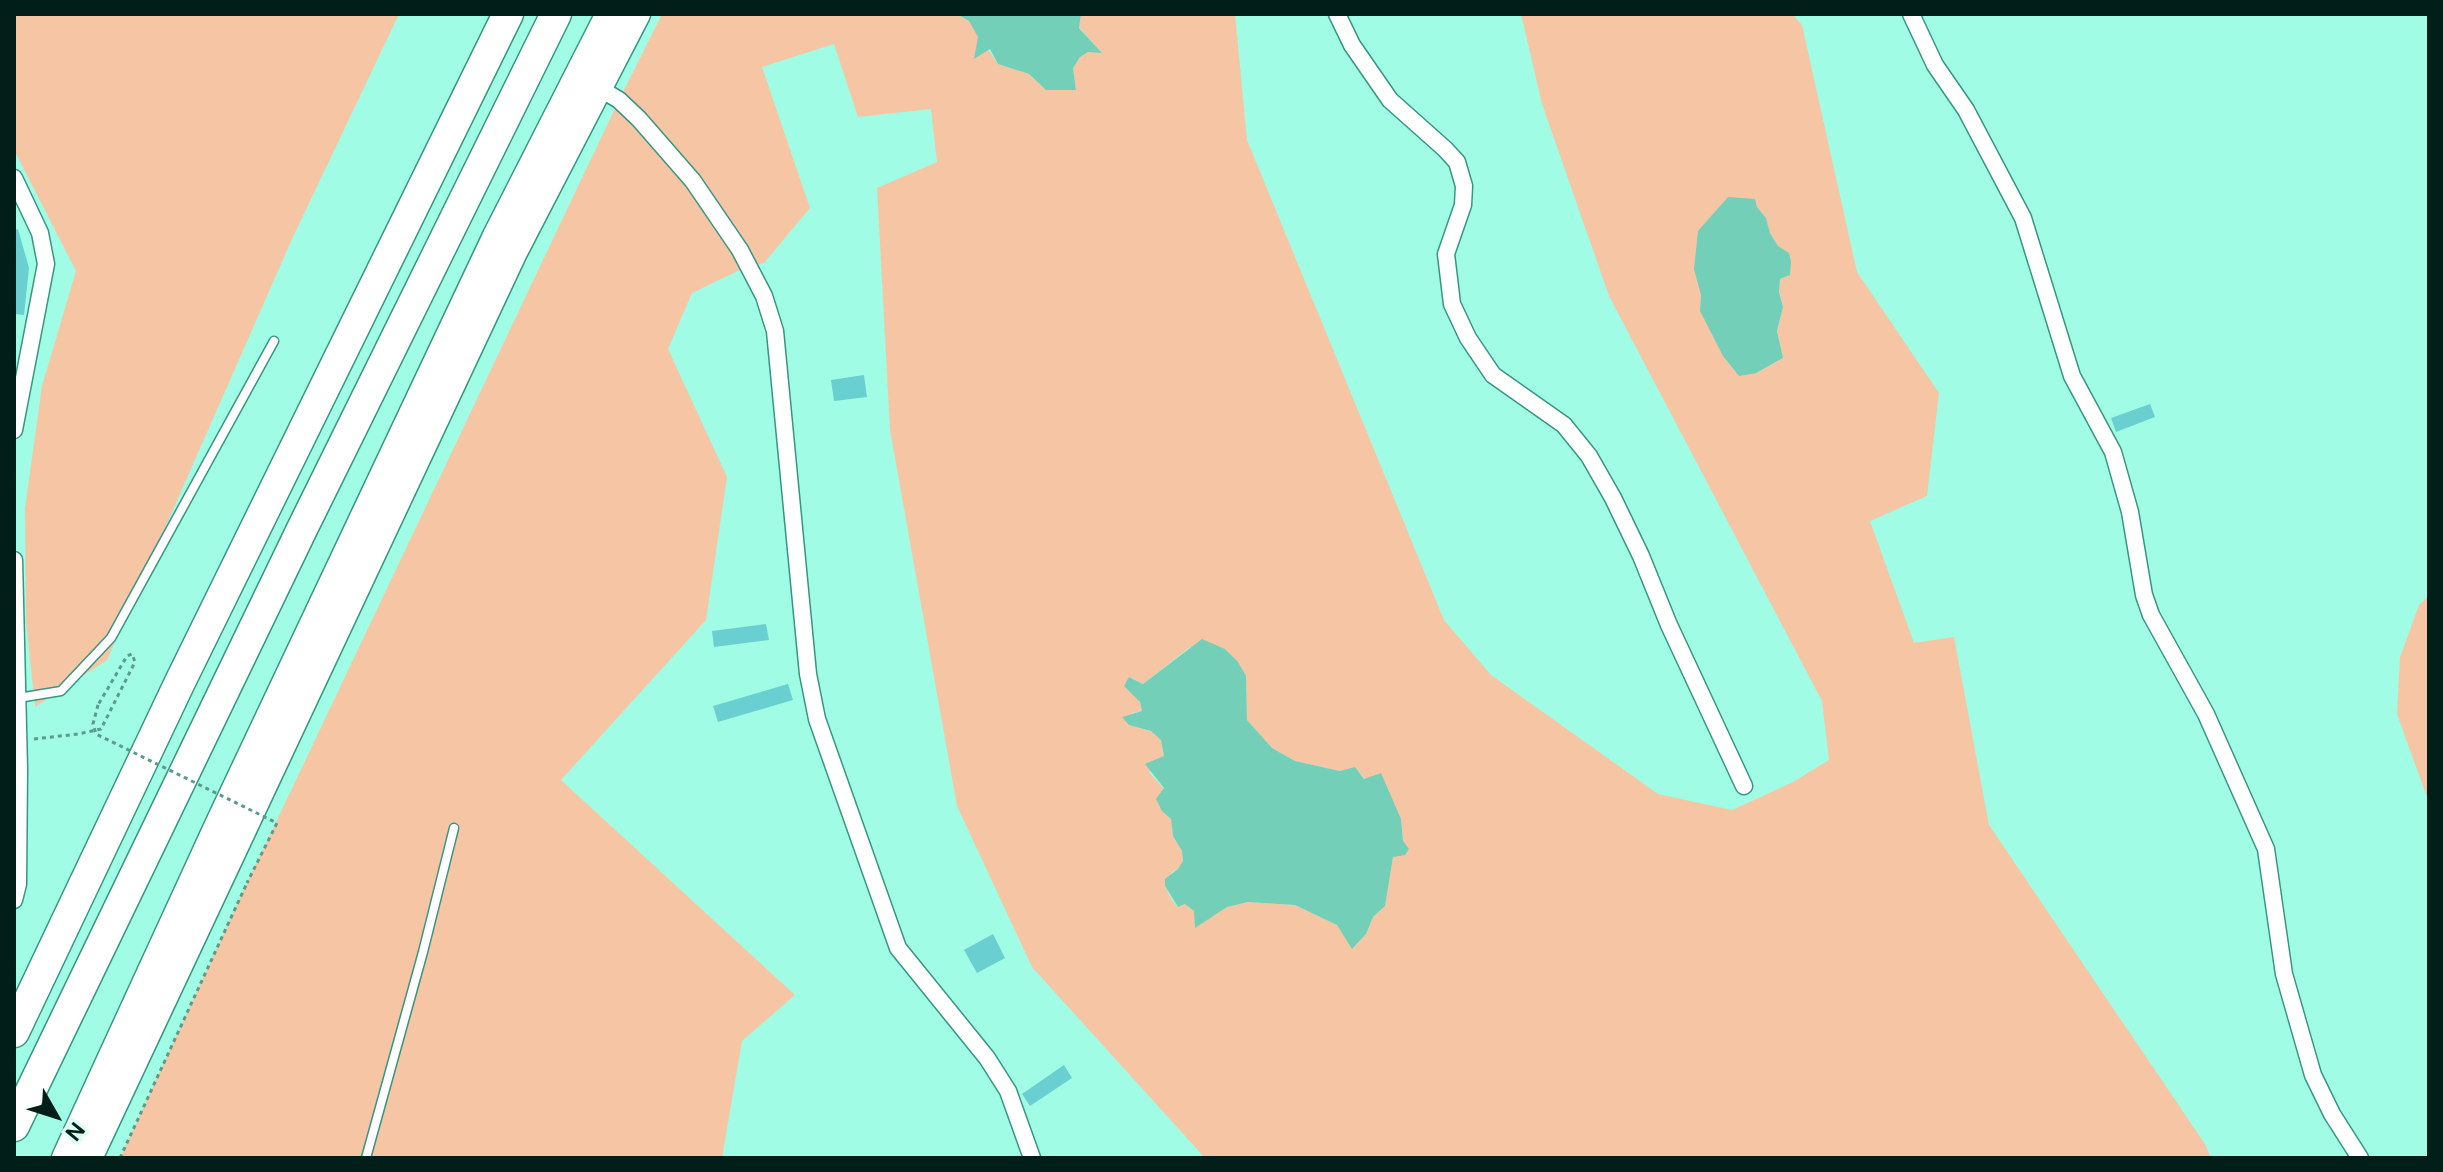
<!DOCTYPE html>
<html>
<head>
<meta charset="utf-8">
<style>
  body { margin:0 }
  #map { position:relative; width:2443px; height:1172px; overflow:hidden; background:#a0fce5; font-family:"DM Sans",sans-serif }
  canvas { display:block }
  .frame { position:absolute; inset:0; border:16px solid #011e18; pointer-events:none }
  .north { position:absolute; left:16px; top:1076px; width:80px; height:80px; -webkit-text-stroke:6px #dbfdf3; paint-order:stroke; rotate:129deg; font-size:22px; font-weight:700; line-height:32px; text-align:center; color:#011e18 }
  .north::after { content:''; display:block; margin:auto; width:28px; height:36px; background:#011e18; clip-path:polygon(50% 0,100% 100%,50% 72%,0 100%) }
</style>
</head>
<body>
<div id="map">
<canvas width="2443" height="1172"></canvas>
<div class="frame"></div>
<div class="north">N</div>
</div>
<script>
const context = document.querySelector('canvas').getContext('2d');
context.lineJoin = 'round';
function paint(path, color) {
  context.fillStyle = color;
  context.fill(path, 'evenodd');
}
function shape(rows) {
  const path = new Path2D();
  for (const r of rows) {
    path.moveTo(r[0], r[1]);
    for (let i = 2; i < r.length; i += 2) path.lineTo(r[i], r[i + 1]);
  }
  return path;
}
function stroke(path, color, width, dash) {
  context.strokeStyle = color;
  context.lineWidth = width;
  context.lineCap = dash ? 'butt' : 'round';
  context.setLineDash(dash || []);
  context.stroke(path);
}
paint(shape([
  [14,14,399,14,292,239,107,660,35,707,26,621,25,508,42,386,76,271,14,150],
  [662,14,957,14,969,21,998,64,1029,74,1046,90,1076,89,1073,68,1080,57,1088,52,1101,52,1079,27,1081,14,1235,14,1247,140,1444,620,1491,675,1658,794,1732,810,1793,782,1829,760,1822,701,1609,296,1542,104,1521,14,1792,14,1802,25,1857,272,1939,393,1927,496,1870,521,1914,643,1954,637,1989,825,2205,1144,2211,1158,1205,1158,1032,967,957,806,890,430,877,188,937,162,931,109,858,117,834,44,762,67,810,208,764,263,748,266,692,293,668,349,727,477,706,620,561,780,795,995,742,1041,722,1158,120,1158,247,883,619,100],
  [1757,207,1766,218,1770,233,1778,246,1789,254,1790,275,1780,279,1779,291,1783,307,1777,331,1783,358,1756,373,1700,311,1701,295],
  [1190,647,1246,676,1247,720,1272,748,1295,761,1340,771,1355,768,1401,819,1403,841,1393,857,1385,906,1373,917,1366,934,1353,948,1337,925,1295,905,1248,902,1227,907,1196,927,1194,911,1185,904,1178,907,1173,902,1165,886,1172,872,1178,869,1183,861,1182,851,1173,836,1171,819,1162,811,1164,789,1149,772,1164,757,1161,740,1151,731,1129,725,1132,713,1143,711,1130,677,1143,684],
  [2429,595,2429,803,2397,714,2400,657,2419,605]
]), '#f6c6a4');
paint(shape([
  [957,14,1081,14,1079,28,1102,53,1088,52,1080,57,1073,68,1076,90,1046,90,1029,74,998,64,990,49,974,59,978,37,969,21],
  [1728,197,1755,199,1757,207,1766,218,1770,233,1778,246,1789,253,1791,262,1790,275,1780,279,1779,292,1783,307,1777,331,1783,358,1756,373,1739,376,1723,356,1700,311,1701,295,1694,269,1698,231],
  [1202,639,1225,649,1238,662,1246,676,1247,720,1272,748,1295,761,1340,771,1355,767,1364,779,1381,773,1401,819,1403,841,1409,849,1405,855,1393,857,1385,906,1373,917,1366,934,1352,949,1337,925,1295,905,1248,902,1227,907,1195,928,1194,911,1185,904,1178,907,1165,886,1165,879,1178,869,1183,861,1182,851,1173,836,1171,819,1162,811,1156,799,1164,788,1145,764,1164,756,1161,740,1151,731,1129,725,1122,717,1142,711,1140,702,1124,686,1129,677,1143,684]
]), '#73cfb8');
paint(shape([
  [18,229,29,268,24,315,14,314,14,230],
  [864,375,867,397,834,401,831,380],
  [2150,404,2155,417,2116,432,2111,418],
  [766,624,769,640,714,647,712,631],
  [788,684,793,700,718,722,713,706],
  [993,934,1005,958,977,973,964,950],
  [1064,1065,1072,1078,1030,1106,1022,1094]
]), '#6acfd0');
const service = shape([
  [18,698,61,691,111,638,274,341],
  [366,1158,423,952,454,828]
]);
const minor = shape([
  [1337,14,1352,45,1390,100,1445,149,1457,162,1464,186,1463,205,1446,254,1452,304,1468,338,1493,375,1564,425,1589,456,1613,498,1641,556,1669,625,1744,786],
  [1911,14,1935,65,1966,110,2023,218,2072,376,2113,452,2130,512,2144,595,2151,615,2206,714,2266,849,2284,974,2313,1075,2332,1114,2360,1158],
  [599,88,619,100,639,119,693,181,740,250,764,296,775,331,808,674,817,719,898,948,987,1058,1008,1091,1032,1158],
  [14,178,40,233,46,264,14,430],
  [14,560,19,769,18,884,14,900]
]);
const trunk = shape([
  [65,1158,218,825,496,236,609,14],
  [89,1158,514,252,637,14]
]);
const motorway = shape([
  [14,1032,180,682,508,14],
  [14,1126,302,529,556,14]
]);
stroke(service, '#379682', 11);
stroke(minor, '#379682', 19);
stroke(trunk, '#379682', 29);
stroke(motorway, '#379682', 33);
stroke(shape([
  [34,739,78,734,101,729,135,662,132,654,127,656,98,705],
  [120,1158,247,883]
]), '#5b9b8c', 3, [4, 4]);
stroke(service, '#fff', 8);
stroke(minor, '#fff', 16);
stroke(trunk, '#fff', 26);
stroke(motorway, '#fff', 30);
stroke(shape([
  [98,705,93,724,96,734,277,823,247,883]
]), '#5b9b8c', 3, [4, 4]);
</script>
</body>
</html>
